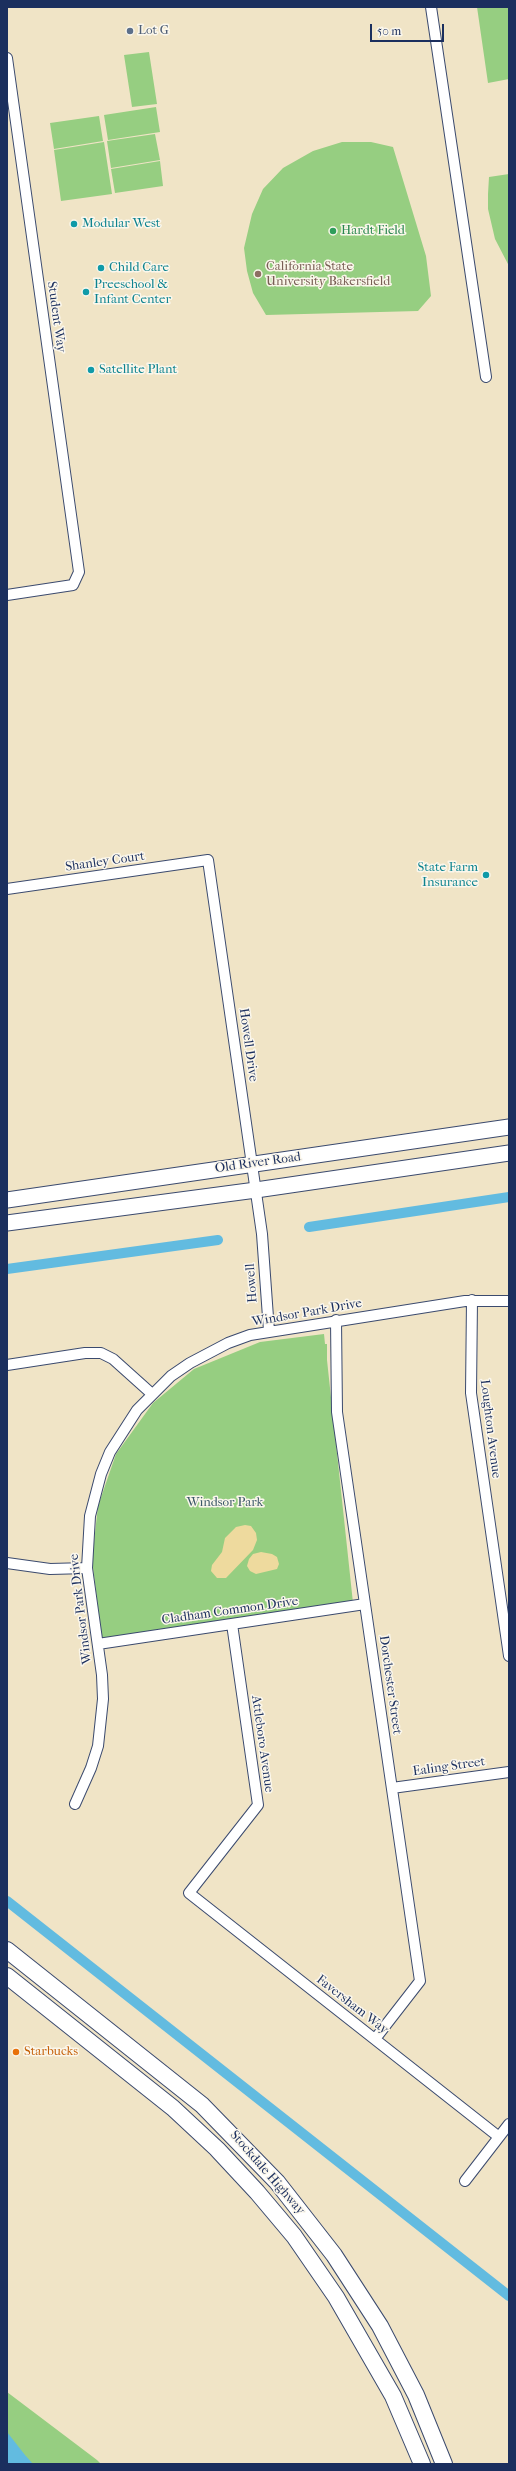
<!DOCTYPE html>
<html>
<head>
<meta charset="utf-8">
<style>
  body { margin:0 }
  #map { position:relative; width:516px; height:2471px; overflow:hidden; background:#f0e4c6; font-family:"IM FELL French Canon",serif }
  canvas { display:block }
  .frame { position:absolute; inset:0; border:8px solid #1b2f5e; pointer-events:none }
  .scale { position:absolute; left:370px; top:24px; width:74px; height:18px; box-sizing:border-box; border:2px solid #1b2f5e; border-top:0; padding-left:5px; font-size:12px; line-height:14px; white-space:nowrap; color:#1b2f5e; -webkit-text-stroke:3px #fbf7ec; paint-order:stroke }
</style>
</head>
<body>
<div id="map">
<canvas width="516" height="2471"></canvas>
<div class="frame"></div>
<div class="scale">50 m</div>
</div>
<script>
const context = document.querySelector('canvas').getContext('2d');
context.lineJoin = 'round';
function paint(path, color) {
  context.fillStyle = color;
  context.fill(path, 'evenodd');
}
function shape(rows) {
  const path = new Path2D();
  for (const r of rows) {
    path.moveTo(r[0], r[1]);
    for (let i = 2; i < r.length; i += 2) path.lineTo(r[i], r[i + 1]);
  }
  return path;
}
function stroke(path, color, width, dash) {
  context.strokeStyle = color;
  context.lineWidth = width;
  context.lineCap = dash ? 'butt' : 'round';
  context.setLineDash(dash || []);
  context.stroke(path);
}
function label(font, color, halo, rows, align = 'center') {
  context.font = font + ' "IM FELL French Canon",serif';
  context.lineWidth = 3;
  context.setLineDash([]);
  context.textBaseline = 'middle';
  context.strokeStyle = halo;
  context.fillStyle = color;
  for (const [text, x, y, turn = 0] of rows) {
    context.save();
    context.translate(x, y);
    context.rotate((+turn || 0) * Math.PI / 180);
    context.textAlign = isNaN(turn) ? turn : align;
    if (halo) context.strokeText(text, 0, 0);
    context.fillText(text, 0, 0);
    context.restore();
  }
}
paint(shape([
  [477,7,509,7,509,79,488,83],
  [149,52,157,104,132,107,124,55],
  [156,107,160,132,108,140,104,115],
  [99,116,103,141,54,149,50,123],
  [155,134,160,160,111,168,107,141],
  [104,142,112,194,61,201,54,150],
  [342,142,371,142,393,147,426,256,431,296,418,311,266,315,253,293,247,271,244,248,252,214,263,189,283,168,313,151],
  [160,161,163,186,115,193,111,169],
  [509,174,509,266,495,239,488,209,488,194,489,177],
  [324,1334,325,1344,327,1344,327,1360,353,1603,102,1638,92,1560,98,1506,116,1454,153,1403,194,1369,260,1342],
  [7,2392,97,2460,101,2464,7,2464]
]), '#96ce81');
paint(shape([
  [245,1525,251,1526,256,1533,257,1540,253,1550,226,1578,217,1578,211,1571,212,1565,222,1552,225,1538,236,1527],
  [261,1552,272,1554,277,1557,279,1564,277,1569,256,1574,250,1571,247,1566,249,1559,253,1554]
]), '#eeda9e');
paint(shape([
  [7,2432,25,2455,33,2464,7,2464]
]), '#62bbe0');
stroke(shape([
  [309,1227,509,1197],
  [7,1269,218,1240],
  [7,1901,509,2296]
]), '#62bbe0', 10);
const minor = shape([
  [431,7,486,377],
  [7,58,79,572,73,585,7,595],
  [7,889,208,860,262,1234,269,1331],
  [472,1300,471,1393,509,1656],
  [336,1320,337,1412,420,1981,375,2039],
  [7,1365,85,1353,101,1353,113,1359,152,1394],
  [7,1563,50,1569,87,1568],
  [232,1624,258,1805,189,1893,499,2137],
  [98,1644,365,1604],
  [392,1788,509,1772],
  [75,1804,91,1768,98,1746,103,1699,102,1675,87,1568,90,1516,101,1474,110,1452,137,1410,171,1376,190,1363,228,1343,250,1335,465,1301,509,1301],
  [465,2181,509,2124]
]);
const secondary = shape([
  [7,1200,509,1127],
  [7,1223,256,1190,509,1153]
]);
const primary = shape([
  [7,1950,202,2105,277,2182,334,2255,380,2326,416,2395,444,2464],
  [7,1976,173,2108,217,2149,257,2192,294,2236,336,2297,393,2396,422,2464]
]);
stroke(minor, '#3b4a6e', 12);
stroke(secondary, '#3b4a6e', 17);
stroke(primary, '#3b4a6e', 18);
stroke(minor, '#fff', 10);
stroke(secondary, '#fff', 15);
stroke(primary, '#fff', 16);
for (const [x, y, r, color] of [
  [130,31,4,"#5c6f8a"],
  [74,224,4,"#0f9aa8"],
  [333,231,4,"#2e9e5b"],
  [101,268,4,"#0f9aa8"],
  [258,274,4,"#8d6e63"],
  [86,292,4,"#0f9aa8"],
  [91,370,4,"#0f9aa8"],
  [486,875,4,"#0f9aa8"],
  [16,2052,4,"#e8710a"]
]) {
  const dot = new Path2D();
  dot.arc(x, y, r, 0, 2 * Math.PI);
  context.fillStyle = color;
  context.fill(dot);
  stroke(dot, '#fbf7ec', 1.5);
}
label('13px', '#4e5e75', '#fbf7ec', [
  ["Lot G",138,31]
], 'left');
label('13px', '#0d838f', '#fbf7ec', [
  ["Modular West",82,224],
  ["Child Care",109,268],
  ["Preeschool &",94,285],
  ["Infant Center",94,300],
  ["Satellite Plant",99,370],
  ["State Farm",478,868,"right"],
  ["Insurance",478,883,"right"]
], 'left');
label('13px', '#27864d', '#fbf7ec', [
  ["Hardt Field",341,231]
], 'left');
label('13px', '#785e54', '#fbf7ec', [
  ["California State",266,267],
  ["University Bakersfield",266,282]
], 'left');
label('13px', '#1b2f5e', '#fbf7ec', [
  ["Student Way",56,317,82],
  ["Shanley Court",105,862,-8],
  ["Howell Drive",248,1045,82],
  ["Old River Road",258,1163,-8],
  ["Howell",252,1283,-94],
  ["Windsor Park Drive",307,1313,-10],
  ["Loughton Avenue",490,1429,83],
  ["Windsor Park Drive",81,1609,-97],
  ["Cladham Common Drive",230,1611,-8],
  ["Dorchester Street",390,1685,82],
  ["Attleboro Avenue",262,1744,82],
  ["Ealing Street",449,1767,-8],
  ["Faversham Way",352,2005,38],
  ["Stockdale Highway",267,2173,49]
]);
label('13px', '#3a5767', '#fbf7ec', [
  ["Windsor Park",225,1503]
]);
label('13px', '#c56008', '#fbf7ec', [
  ["Starbucks",24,2052]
], 'left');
</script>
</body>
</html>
